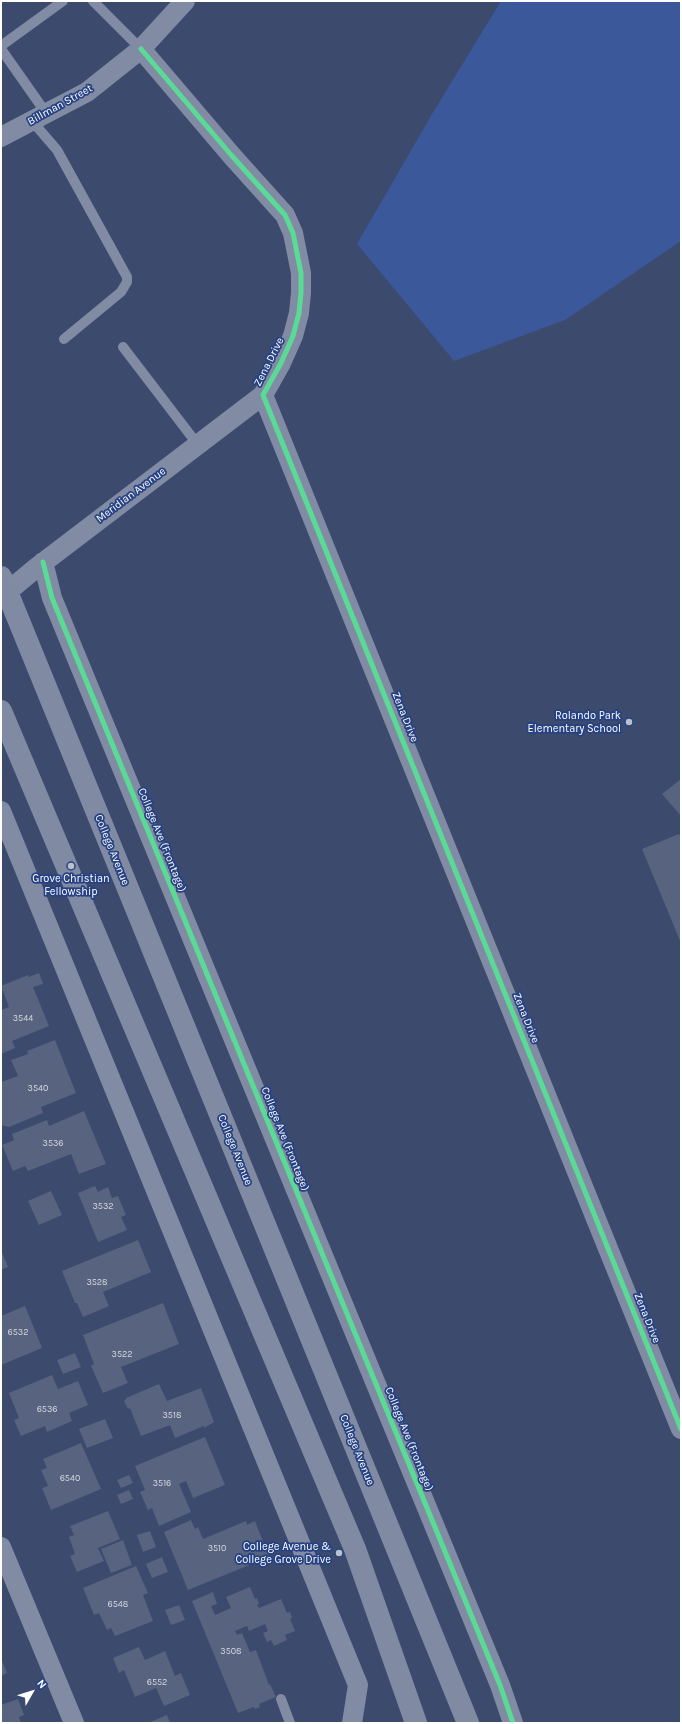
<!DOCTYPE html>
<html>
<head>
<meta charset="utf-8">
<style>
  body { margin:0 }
  #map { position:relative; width:682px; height:1724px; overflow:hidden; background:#3c4a6e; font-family:Karla,sans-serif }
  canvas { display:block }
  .frame { position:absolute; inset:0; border:2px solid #fff; pointer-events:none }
  .north { position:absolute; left:12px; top:1672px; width:40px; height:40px; -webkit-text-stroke:3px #264284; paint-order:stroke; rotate:51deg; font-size:11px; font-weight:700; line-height:16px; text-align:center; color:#fff }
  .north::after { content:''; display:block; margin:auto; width:14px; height:18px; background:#fff; clip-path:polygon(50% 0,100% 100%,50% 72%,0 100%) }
</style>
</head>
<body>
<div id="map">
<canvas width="682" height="1724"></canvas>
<div class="frame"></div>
<div class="north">N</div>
</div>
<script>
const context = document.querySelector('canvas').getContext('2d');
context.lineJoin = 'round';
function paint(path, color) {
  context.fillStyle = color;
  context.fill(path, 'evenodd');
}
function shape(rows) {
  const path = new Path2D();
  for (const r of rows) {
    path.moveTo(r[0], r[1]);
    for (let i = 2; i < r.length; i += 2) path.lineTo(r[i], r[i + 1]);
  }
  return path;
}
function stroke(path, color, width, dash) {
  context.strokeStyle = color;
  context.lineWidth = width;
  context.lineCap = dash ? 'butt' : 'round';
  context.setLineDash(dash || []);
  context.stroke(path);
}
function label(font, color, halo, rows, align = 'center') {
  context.font = font + ' Karla,sans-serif';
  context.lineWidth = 3.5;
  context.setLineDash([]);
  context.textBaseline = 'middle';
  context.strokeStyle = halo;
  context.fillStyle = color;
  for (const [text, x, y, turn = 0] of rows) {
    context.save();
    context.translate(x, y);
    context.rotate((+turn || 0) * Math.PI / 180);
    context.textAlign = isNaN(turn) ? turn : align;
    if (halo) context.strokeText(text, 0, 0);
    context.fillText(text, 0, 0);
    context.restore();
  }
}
paint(shape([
  [501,1,681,1,681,241,565,320,454,361,357,244,432,114]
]), '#3a589a');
paint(shape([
  [681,779,681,816,662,794],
  [679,834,681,839,681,943,642,849],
  [39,973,43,984,33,987,49,1026,12,1041,15,1048,1,1054,1,1010,9,1007,1,986,28,975,29,977],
  [55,1040,76,1093,41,1107,43,1113,9,1127,1,1125,1,1082,18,1076,11,1060,28,1054,27,1051],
  [84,1111,106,1164,79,1174,71,1154,28,1171,25,1166,13,1171,2,1145,14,1140,12,1134,47,1120,49,1126],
  [95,1186,98,1192,108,1187,112,1198,118,1196,126,1215,121,1217,127,1230,98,1242,78,1193],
  [51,1191,62,1215,39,1225,28,1201],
  [138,1240,151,1272,103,1292,109,1306,83,1317,77,1303,75,1303,62,1271],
  [1,1250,8,1267,1,1270],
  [163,1303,179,1344,121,1367,128,1383,103,1393,91,1366,94,1364,83,1335],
  [25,1306,42,1348,1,1365,1,1316],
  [75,1353,81,1367,63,1374,57,1360],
  [52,1375,58,1389,78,1381,88,1405,69,1413,72,1421,47,1432,45,1426,21,1436,14,1420,19,1418,9,1393],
  [159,1384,167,1401,201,1388,214,1422,204,1428,204,1426,175,1438,170,1425,141,1436,130,1408,128,1409,124,1401,126,1399,126,1398],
  [105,1419,113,1438,87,1448,79,1429],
  [205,1437,225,1485,193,1498,186,1481,179,1484,191,1512,159,1526,152,1508,148,1510,140,1492,145,1490,135,1466],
  [81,1443,101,1489,51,1510,42,1488,48,1486,41,1470,47,1468,43,1459],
  [129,1475,133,1483,121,1488,117,1480],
  [129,1490,133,1499,121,1504,117,1495],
  [108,1511,120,1539,98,1548,104,1561,77,1572,70,1556,75,1554,69,1537,74,1535,70,1526],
  [191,1520,195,1529,198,1527,203,1539,246,1521,247,1525,255,1521,269,1557,188,1590,164,1532],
  [150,1531,156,1547,143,1552,137,1535],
  [123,1540,132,1565,111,1573,101,1549],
  [162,1557,168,1572,152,1578,146,1564],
  [136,1566,148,1593,143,1595,153,1621,115,1636,111,1628,107,1630,99,1613,94,1615,83,1588],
  [250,1587,255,1599,257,1598,259,1604,257,1605,259,1608,281,1599,287,1613,290,1612,292,1618,290,1619,295,1631,285,1635,287,1640,274,1646,271,1640,267,1642,263,1633,268,1631,265,1624,249,1631,247,1626,235,1631,237,1635,242,1633,250,1652,256,1650,269,1685,270,1684,276,1697,259,1704,260,1707,255,1709,254,1707,238,1713,192,1601,213,1592,217,1604,211,1606,215,1615,231,1608,226,1597],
  [179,1605,185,1620,171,1625,165,1610],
  [139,1647,145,1660,165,1651,175,1676,181,1673,190,1695,164,1706,156,1688,135,1697,124,1670,119,1673,113,1658],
  [1,1658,7,1673,1,1676],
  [18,1699,24,1715,19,1717,21,1723,1,1723,1,1705],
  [167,1715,170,1723,148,1723]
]), '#57637f');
stroke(shape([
  [93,1,141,49],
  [1,46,63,1],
  [1,49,46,113],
  [32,121,57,150,127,277,127,282,121,292,64,339],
  [123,347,198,445],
  [281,1699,290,1723]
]), '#828ba4', 10);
stroke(shape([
  [141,49,232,156,285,215,293,233,301,273,301,293,299,313,293,336,281,363,263,395,681,1429],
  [1,137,87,92,141,49,185,1],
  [43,562,52,598,500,1685,513,1723],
  [1,597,36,568,263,395],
  [1,811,358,1685,352,1723],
  [1,1547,74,1723]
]), '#828ba4', 20);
stroke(shape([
  [1,577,468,1723],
  [1,711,355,1549,416,1723]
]), '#808aa2', 22);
stroke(shape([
  [141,49,232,156,285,215,293,233,301,273,301,293,299,313,293,336,281,363,263,395,681,1429],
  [43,562,52,598,500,1685,513,1723]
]), '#5adb95', 5);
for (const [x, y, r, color] of [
  [629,722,4,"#bbc0cc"],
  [71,866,4,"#bbc0cc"],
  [339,1553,4,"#bbc0cc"]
]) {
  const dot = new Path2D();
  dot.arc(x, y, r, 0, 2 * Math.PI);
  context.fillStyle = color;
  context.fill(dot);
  stroke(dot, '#264284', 1.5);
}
label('9px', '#d5d8df', null, [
  ["3544",23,1018],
  ["3540",38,1088],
  ["3536",53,1143],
  ["3532",103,1206],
  ["3528",97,1282],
  ["6532",18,1332],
  ["3522",122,1354],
  ["6536",47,1409],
  ["3518",172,1415],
  ["6540",70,1478],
  ["3516",162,1483],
  ["3510",217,1548],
  ["6548",118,1604],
  ["3508",231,1651],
  ["6552",157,1682]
]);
label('11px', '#fff', '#264284', [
  ["Billman Street",60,105,-29],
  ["Zena Drive",269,362,-63],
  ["Meridian Avenue",131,495,-37],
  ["Zena Drive",405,717,68],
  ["College Ave (Frontage)",162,840,68],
  ["College Avenue",112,850,68],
  ["Zena Drive",526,1018,68],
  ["College Ave (Frontage)",285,1139,68],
  ["College Avenue",235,1150,68],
  ["Zena Drive",647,1318,68],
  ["College Ave (Frontage)",409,1439,68],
  ["College Avenue",357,1450,68]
]);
label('11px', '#fff', '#264284', [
  ["Rolando Park",621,716],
  ["Elementary School",621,729],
  ["Grove Christian",71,879,"center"],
  ["Fellowship",71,892,"center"],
  ["College Avenue &",331,1547],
  ["College Grove Drive",331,1560]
], 'right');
</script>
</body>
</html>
